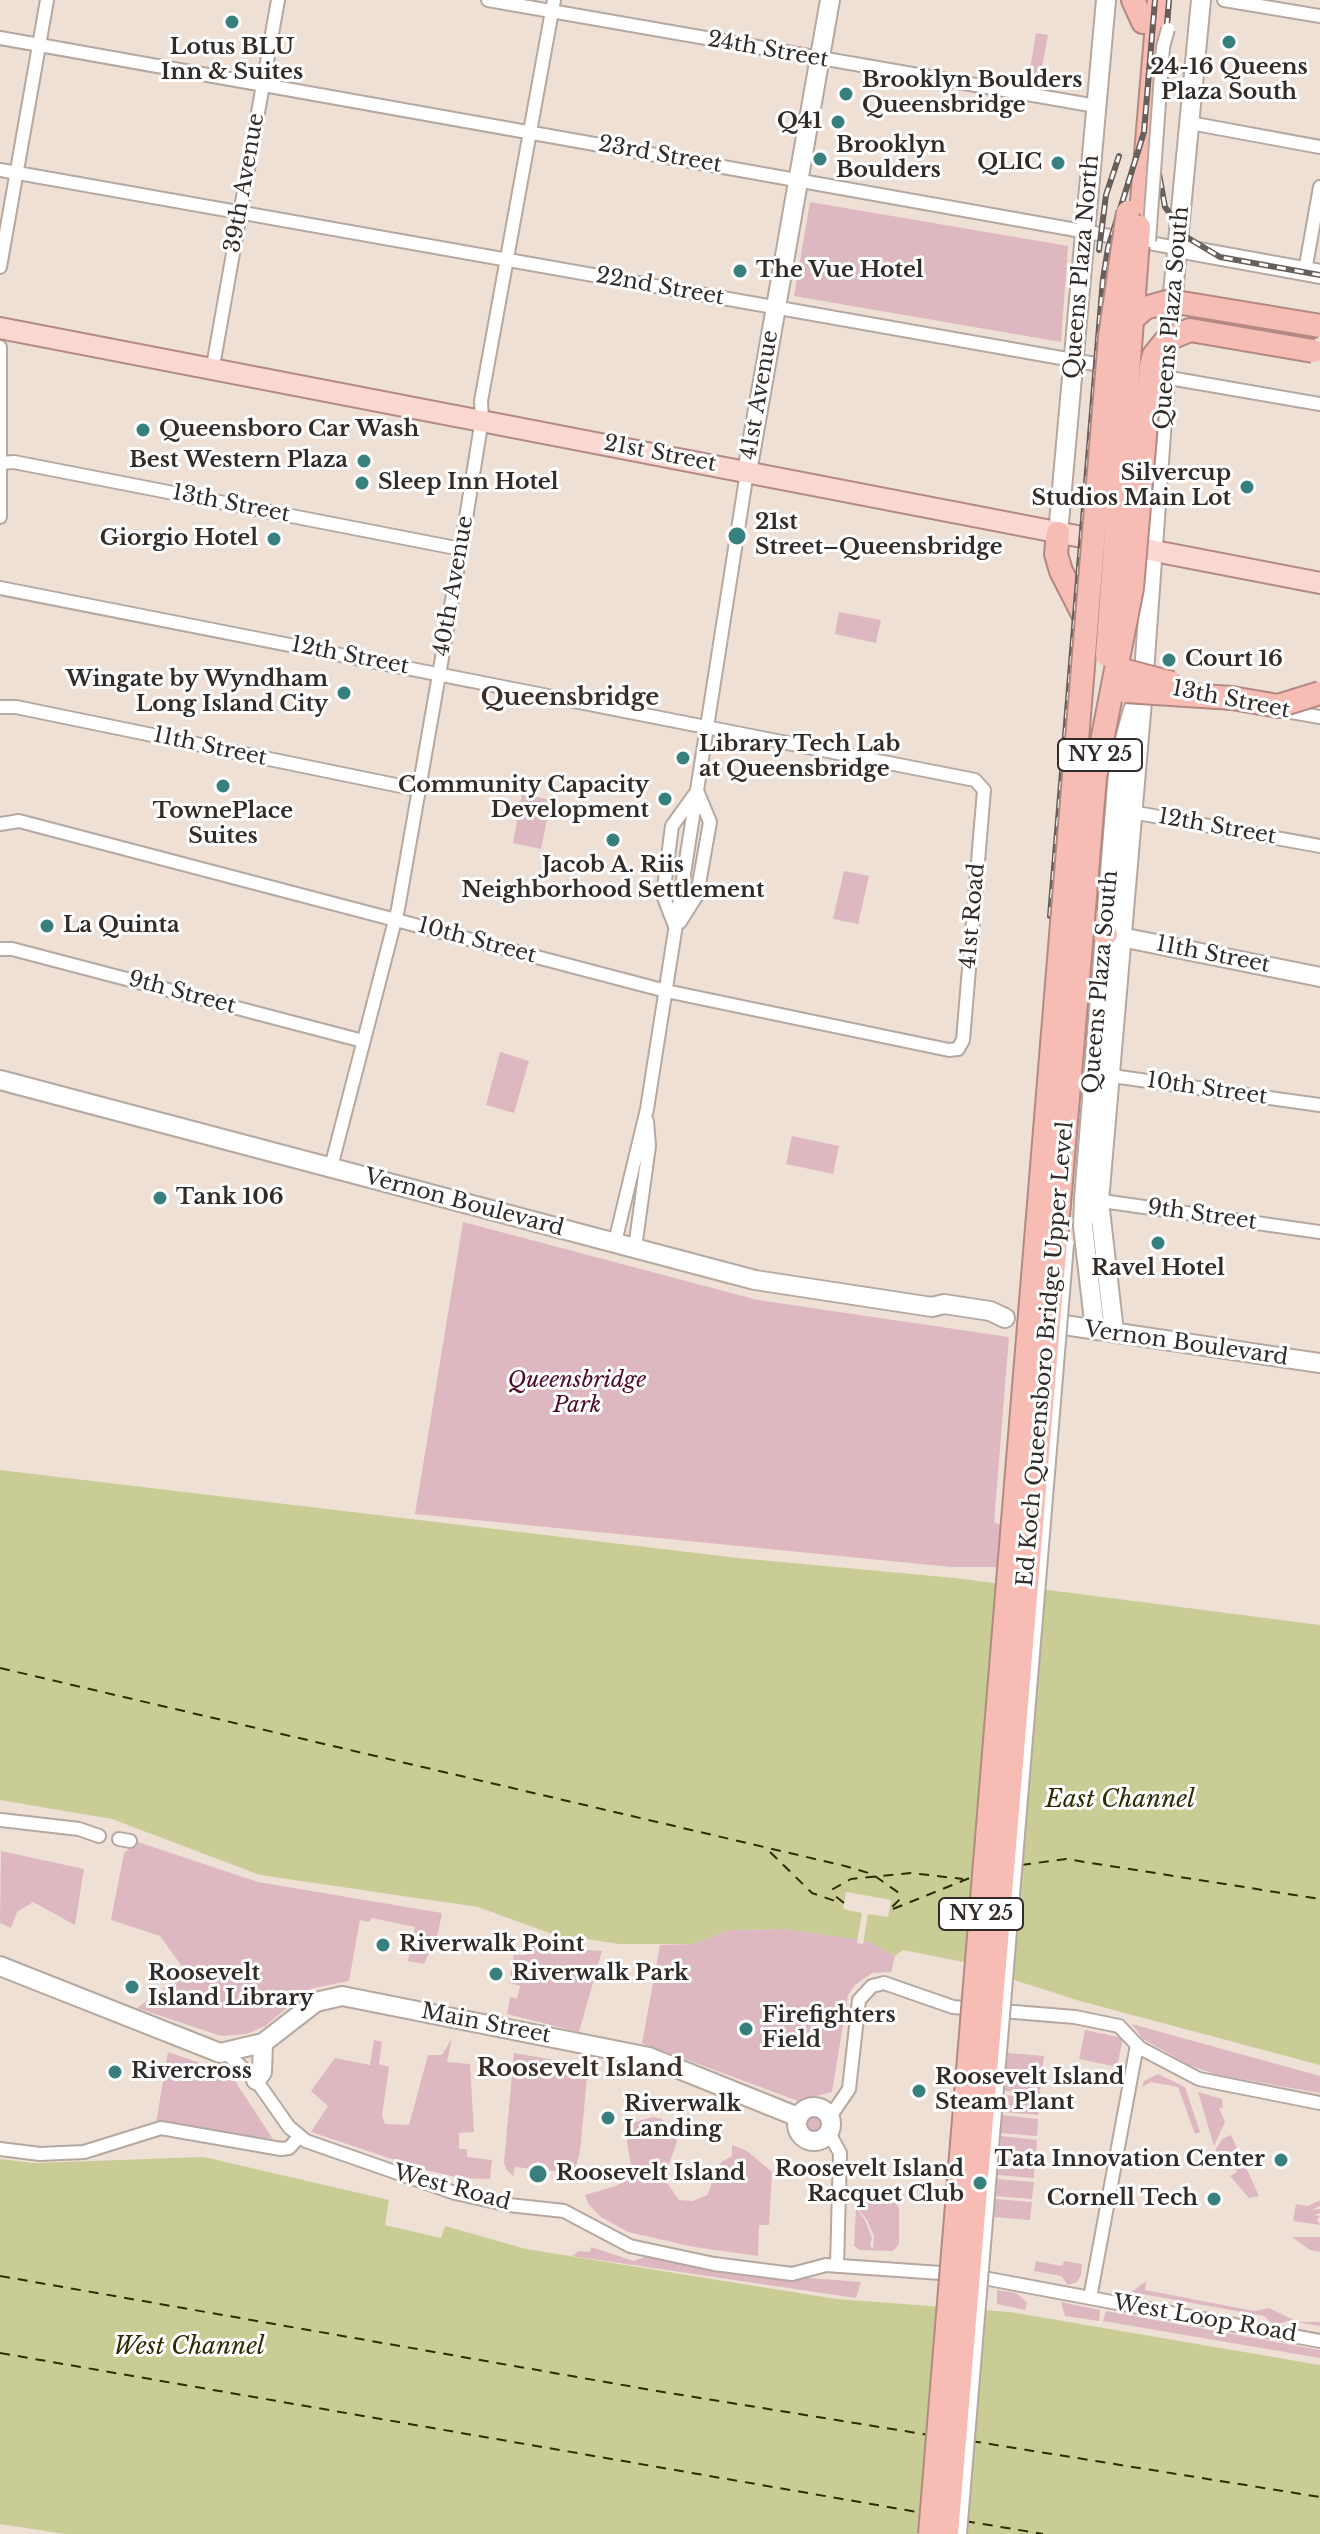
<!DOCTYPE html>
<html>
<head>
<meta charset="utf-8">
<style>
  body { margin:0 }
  canvas { display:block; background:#efe0d6 }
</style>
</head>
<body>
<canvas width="1320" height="2534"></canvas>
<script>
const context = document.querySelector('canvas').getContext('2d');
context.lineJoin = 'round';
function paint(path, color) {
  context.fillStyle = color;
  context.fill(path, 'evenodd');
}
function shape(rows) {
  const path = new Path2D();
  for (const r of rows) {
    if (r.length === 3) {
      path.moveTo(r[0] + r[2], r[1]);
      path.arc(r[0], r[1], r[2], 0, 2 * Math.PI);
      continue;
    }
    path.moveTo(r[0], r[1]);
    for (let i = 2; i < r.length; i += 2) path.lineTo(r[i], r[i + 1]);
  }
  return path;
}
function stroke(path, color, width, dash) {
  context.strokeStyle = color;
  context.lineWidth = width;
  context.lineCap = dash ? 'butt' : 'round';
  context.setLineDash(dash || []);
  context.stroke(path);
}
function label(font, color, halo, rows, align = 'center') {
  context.font = font + ' "Libre Baskerville",serif';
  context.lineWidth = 6;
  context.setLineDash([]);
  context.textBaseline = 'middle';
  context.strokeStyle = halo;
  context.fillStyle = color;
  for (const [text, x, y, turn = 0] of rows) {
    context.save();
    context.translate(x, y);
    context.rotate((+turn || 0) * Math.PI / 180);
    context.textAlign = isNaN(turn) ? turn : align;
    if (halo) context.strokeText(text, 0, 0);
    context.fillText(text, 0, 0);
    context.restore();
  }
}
paint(shape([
  [1036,33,1048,35,1039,83,1028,81],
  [810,202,1068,246,1061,342,794,296],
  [839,612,881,620,876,643,835,634],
  [522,794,551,800,541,849,513,843],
  [844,871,869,876,858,924,833,919],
  [500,1052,529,1061,514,1113,486,1105],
  [792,1136,839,1146,833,1174,786,1164],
  [463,1222,758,1300,1009,1337,994,1522,1001,1525,999,1567,951,1567,415,1514],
  [138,1842,258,1882,442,1913,438,1933,424,1964,408,1961,415,1927,372,1918,369,1922,360,1920,349,1981,310,1989,265,2026,247,2034,221,2036,137,2008,186,1972,160,1936,111,1920,124,1853],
  [1,1851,84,1869,75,1925,33,1902,17,1912,11,1928,0,1923],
  [785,1929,868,1941,895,1956,891,1972,872,1973,855,1985,848,1995,832,2092,798,2101,642,2043,660,1945,693,1944,728,1930],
  [533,1936,566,1949,602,1951,579,2032,507,2014,510,1997,517,1999,520,1986,509,1983,514,1955,526,1955],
  [1132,2024,1320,2076,1320,2093,1218,2075,1191,2066,1143,2039],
  [1085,2030,1123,2038,1117,2067,1079,2059],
  [452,2038,447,2062,470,2064,474,2132,459,2133,459,2149,467,2149,467,2157,492,2160,490,2179,460,2178,425,2170,311,2132,328,2106,311,2091,335,2058,370,2065,374,2040,382,2042,379,2064,389,2067,382,2115,385,2124,409,2125,428,2055,442,2055],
  [168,2052,212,2067,235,2081,273,2139,156,2123],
  [514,2053,588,2066,580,2152,574,2173,515,2167,513,2176,507,2170,504,2163],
  [1008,2053,1044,2056,1042,2073,1006,2070],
  [1007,2074,1042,2077,1040,2094,1005,2091],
  [1158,2074,1185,2087,1200,2132,1195,2134,1178,2087,1151,2082,1142,2087,1144,2081],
  [1198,2092,1222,2099,1223,2108,1219,2108,1225,2122,1214,2146],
  [1004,2095,1040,2098,1038,2115,1003,2112],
  [814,2124,10],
  [1002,2115,1038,2119,1037,2136,1001,2133],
  [653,2117,662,2119,675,2134,677,2142,666,2172,667,2183,679,2200,693,2201,707,2195,721,2162,732,2156,732,2145,747,2151,772,2172,769,2225,759,2225,758,2256,694,2247,628,2232,601,2217,589,2205,585,2195,616,2186,629,2179,632,2171,627,2142,631,2128,635,2122],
  [1231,2135,1259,2196,1249,2198,1230,2176,1237,2172,1227,2151,1218,2155,1216,2149,1222,2139],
  [1001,2136,1037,2140,1036,2157,1000,2154],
  [999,2158,1035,2161,1034,2178,998,2175],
  [997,2179,1034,2182,1032,2199,996,2196],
  [874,2192,889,2195,899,2208,899,2244,893,2251,859,2250,854,2246,856,2207,865,2220,872,2238,870,2245,873,2249,874,2236,867,2220,856,2206,863,2197],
  [995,2199,1032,2202,1030,2220,994,2217],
  [1320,2200,1320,2206,1311,2210,1320,2209,1320,2213,1314,2215,1320,2216,1317,2220,1320,2225,1293,2221,1296,2204,1308,2206],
  [1292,2237,1320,2237,1320,2252,1310,2250],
  [591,2247,634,2261,650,2255,759,2274,861,2282,856,2298,572,2256,579,2251,590,2252],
  [1036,2261,1062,2266,1064,2261,1082,2264,1081,2275,1077,2282,1068,2285,1061,2276,1034,2271],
  [1146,2281,1145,2290,1254,2311,1269,2308,1298,2322,1320,2322,1320,2326,1288,2321,1274,2325,1264,2316,1131,2292],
  [997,2290,1016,2293,1027,2302,1025,2310,997,2304],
  [1061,2302,1100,2310,1099,2321,1065,2316],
  [1106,2311,1320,2350,1320,2358,1103,2321]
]), '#ddb8c1');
paint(shape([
  [0,1470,738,1558,955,1578,1320,1625,1320,2065,1080,2001,1014,1980,1011,1967,966,1956,963,1962,903,1950,895,1956,867,1941,785,1929,728,1930,693,1944,619,1944,580,1938,574,1942,478,1907,260,1875,112,1819,0,1800],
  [204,2157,389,2200,385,2225,441,2238,445,2226,526,2249,836,2299,1010,2312,1320,2365,1320,2534,65,2534,0,2524,0,2159,34,2163]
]), '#cacc95');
paint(shape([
  [846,1892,891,1900,888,1917,868,1914,863,1944,857,1943,862,1913,843,1909]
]), '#efe0d6');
stroke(shape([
  [0,1668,845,1866,872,1874,899,1893,900,1899,889,1910],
  [770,1852,812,1893,841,1903],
  [1021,1865,1066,1859,1320,1899],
  [844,1903,834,1895,833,1889,851,1879,911,1873,963,1879],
  [893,1909,972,1877],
  [0,2276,657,2391,929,2435],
  [0,2353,923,2513],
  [971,2441,1320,2497],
  [965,2521,1043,2534]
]), '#2c2c00', 2, [10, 8]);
const street = shape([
  [488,0,1096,106],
  [1224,0,1320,16],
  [0,38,1177,248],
  [1190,123,1320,147],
  [0,170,1112,367],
  [0,267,47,0],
  [1305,271,1320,187],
  [0,347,0,517],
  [213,366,278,0],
  [1158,376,1320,404],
  [0,463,14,462,461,549],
  [0,588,975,780,984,790,963,1040,958,1049,949,1050,666,991,19,821,0,824],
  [0,707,16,707,420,790],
  [1280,710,1320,717],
  [1126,811,1320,846],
  [680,922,697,895,710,822,698,793],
  [675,926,663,895,672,826,695,794],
  [0,949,12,949,363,1041],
  [1105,1075,1320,1105],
  [331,1167,398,909,461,549,482,419,481,401,554,0],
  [1095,1200,1320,1232],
  [615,1242,647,1109,747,472],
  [635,1248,649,1146,647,1121],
  [1,1820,79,1829,99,1836],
  [119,1839,130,1841],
  [226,2053,256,2080,289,2127,306,2141,455,2193,509,2205,564,2211,630,2246,714,2264,792,2274,826,2265,955,2274],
  [830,2117,849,2089,859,2000,872,1986,884,1983,953,2007,1075,2017,1119,2026,1140,2048,1199,2079,1320,2103],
  [829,2133,840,2153,837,2266],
  [0,2149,40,2154,84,2152,161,2128,281,2149,289,2148,299,2137],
  [973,2276,1320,2341],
  [1090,2298,1137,2045]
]);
const secondary = shape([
  [1177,248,1320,274],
  [747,472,830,0],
  [1058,533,1106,0],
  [1111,935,1320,977],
  [0,1080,755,1280,932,1307,944,1304,990,1311,1005,1318],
  [1044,1322,1320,1363],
  [1095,1330,1083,1226,1084,1199,1119,760,1133,710],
  [1114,1332,1099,1201,1142,701,1165,377,1201,0],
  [0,1966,220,2053,263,2043,316,2002,342,1996,649,2057,798,2117],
  [256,2080,262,2072,263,2043],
  [814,2124,17]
]);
const primary = shape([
  [0,328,1320,583]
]);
const highway = shape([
  [1133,0,1143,22],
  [1141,213,1159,0],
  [1058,533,1056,554,1061,571,1090,628],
  [1082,901,1091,924,1106,934]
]);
stroke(street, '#b6a89f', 16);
stroke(secondary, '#b6a89f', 22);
stroke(primary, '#b28a83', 24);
stroke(highway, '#b28a83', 26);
stroke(street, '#fff', 12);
stroke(secondary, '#fff', 18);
stroke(primary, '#fad7d1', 20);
stroke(highway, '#f7bcb3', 22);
const rail = shape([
  [1169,0,1156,157,1165,207,1188,238,1220,257,1320,275],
  [1099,250,1106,195,1119,156],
  [1050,916,1103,279,1108,248,1144,132,1155,0]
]);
stroke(rail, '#685f5a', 6);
stroke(rail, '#fff', 3, [9]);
const streetBridge = shape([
  [1149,241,1163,47,1168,29],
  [960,2534,1067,1244]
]);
const highwayBridge = shape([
  [1127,324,1145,308,1170,301,1320,326],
  [1107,655,1139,227],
  [1126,671,1172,683],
  [1125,691,1232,698,1278,706,1320,693],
  [930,2534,1110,337,1128,212],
  [947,2534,1095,777,1132,588,1151,366,1154,355,1166,340,1190,330,1313,351]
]);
stroke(streetBridge, '#b6a89f', 16, []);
stroke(highwayBridge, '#b28a83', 26, []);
stroke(streetBridge, '#fff', 12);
stroke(highwayBridge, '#f7bcb3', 22);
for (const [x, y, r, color] of [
  [232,22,8,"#38807d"],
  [1229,42,8,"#38807d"],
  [846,94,8,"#38807d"],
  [838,122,8,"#38807d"],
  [820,159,8,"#38807d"],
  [1058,163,8,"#38807d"],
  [740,271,8,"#38807d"],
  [143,430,8,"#38807d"],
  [364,461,8,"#38807d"],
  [362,483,8,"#38807d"],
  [1247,487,8,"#38807d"],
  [737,536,10,"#38807d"],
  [274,539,8,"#38807d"],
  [1169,660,8,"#38807d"],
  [344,693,8,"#38807d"],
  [683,758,8,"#38807d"],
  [223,786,8,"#38807d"],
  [665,799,8,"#38807d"],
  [613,840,8,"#38807d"],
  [47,926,8,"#38807d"],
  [160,1198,8,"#38807d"],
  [1158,1243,8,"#38807d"],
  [383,1945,8,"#38807d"],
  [496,1974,8,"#38807d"],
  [132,1987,8,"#38807d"],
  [746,2029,8,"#38807d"],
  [115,2072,8,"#38807d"],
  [919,2091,8,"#38807d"],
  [608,2118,8,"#38807d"],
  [1281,2160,8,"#38807d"],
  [538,2174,10,"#38807d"],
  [980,2183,8,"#38807d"],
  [1214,2199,8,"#38807d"]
]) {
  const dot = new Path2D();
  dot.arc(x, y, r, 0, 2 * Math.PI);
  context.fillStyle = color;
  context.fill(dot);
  stroke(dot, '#fff', 3);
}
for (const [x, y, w] of [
  [1100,755,84],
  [981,1914,84]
]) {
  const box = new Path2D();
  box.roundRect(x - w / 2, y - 16, w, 32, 6);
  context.fillStyle = '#fff';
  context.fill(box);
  stroke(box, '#322c29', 2);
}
label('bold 20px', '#322c29', null, [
  ["NY 25",1100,755],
  ["NY 25",981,1914]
]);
label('bold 22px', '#322c29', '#fff', [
  ["Lotus BLU",232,48,"center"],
  ["Inn & Suites",232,73,"center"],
  ["24-16 Queens",1229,68,"center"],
  ["Plaza South",1229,93,"center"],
  ["Brooklyn Boulders",862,81],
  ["Queensbridge",862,106],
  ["Q41",822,122,"right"],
  ["Brooklyn",836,146],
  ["Boulders",836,171],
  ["QLIC",1042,163,"right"],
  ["The Vue Hotel",756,271],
  ["Queensboro Car Wash",159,430],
  ["Best Western Plaza",348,461,"right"],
  ["Silvercup",1231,474,"right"],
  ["Studios Main Lot",1231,499,"right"],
  ["Sleep Inn Hotel",378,483],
  ["21st",755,523],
  ["Street–Queensbridge",755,548],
  ["Giorgio Hotel",258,539,"right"],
  ["Court 16",1185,660],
  ["Wingate by Wyndham",328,680,"right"],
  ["Long Island City",328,705,"right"],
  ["Library Tech Lab",699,745],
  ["at Queensbridge",699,770],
  ["Community Capacity",649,786,"right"],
  ["Development",649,811,"right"],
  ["TownePlace",223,812,"center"],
  ["Suites",223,837,"center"],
  ["Jacob A. Riis",613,866,"center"],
  ["Neighborhood Settlement",613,891,"center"],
  ["La Quinta",63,926],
  ["Tank 106",176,1198],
  ["Ravel Hotel",1158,1269,"center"],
  ["Riverwalk Point",399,1945],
  ["Roosevelt",148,1974],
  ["Island Library",148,1999],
  ["Riverwalk Park",512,1974],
  ["Firefighters",762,2016],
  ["Field",762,2041],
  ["Rivercross",131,2072],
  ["Roosevelt Island",935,2078],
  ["Steam Plant",935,2103],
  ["Riverwalk",624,2105],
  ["Landing",624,2130],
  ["Tata Innovation Center",1265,2160,"right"],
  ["Roosevelt Island",964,2170,"right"],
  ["Racquet Club",964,2195,"right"],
  ["Roosevelt Island",556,2174],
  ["Cornell Tech",1198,2199,"right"]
], 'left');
label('22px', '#322c29', '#fff', [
  ["24th Street",768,50,10],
  ["23rd Street",660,155,10],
  ["39th Avenue",245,183,-80],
  ["Queens Plaza North",1082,267,-85],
  ["22nd Street",660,287,10],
  ["Queens Plaza South",1172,318,-85],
  ["41st Avenue",760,395,-80],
  ["21st Street",660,454,11],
  ["13th Street",231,504,11],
  ["40th Avenue",454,586,-80],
  ["12th Street",350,656,11],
  ["13th Street",1231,700,11],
  ["11th Street",210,747,12],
  ["12th Street",1217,827,10],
  ["41st Road",973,916,-85],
  ["10th Street",477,941,15],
  ["11th Street",1213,955,11],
  ["Queens Plaza South",1101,982,-85],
  ["9th Street",182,993,15],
  ["10th Street",1207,1089,8],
  ["Vernon Boulevard",464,1203,15],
  ["9th Street",1202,1215,8],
  ["Vernon Boulevard",1186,1344,8],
  ["Ed Koch Queensboro Bridge Upper Level",1046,1354,-85],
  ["Main Street",486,2024,11],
  ["West Road",452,2188,15],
  ["West Loop Road",1205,2319,10]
]);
label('italic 22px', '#500928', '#fff', [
  ["Queensbridge",577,1381],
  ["Park",577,1406]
]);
label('bold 24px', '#3b2f28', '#fff', [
  ["Queensbridge",570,698],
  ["Roosevelt Island",580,2069]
]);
label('italic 24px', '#2c2c00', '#fff', [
  ["East Channel",1120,1800],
  ["West Channel",189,2347]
]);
</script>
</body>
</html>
